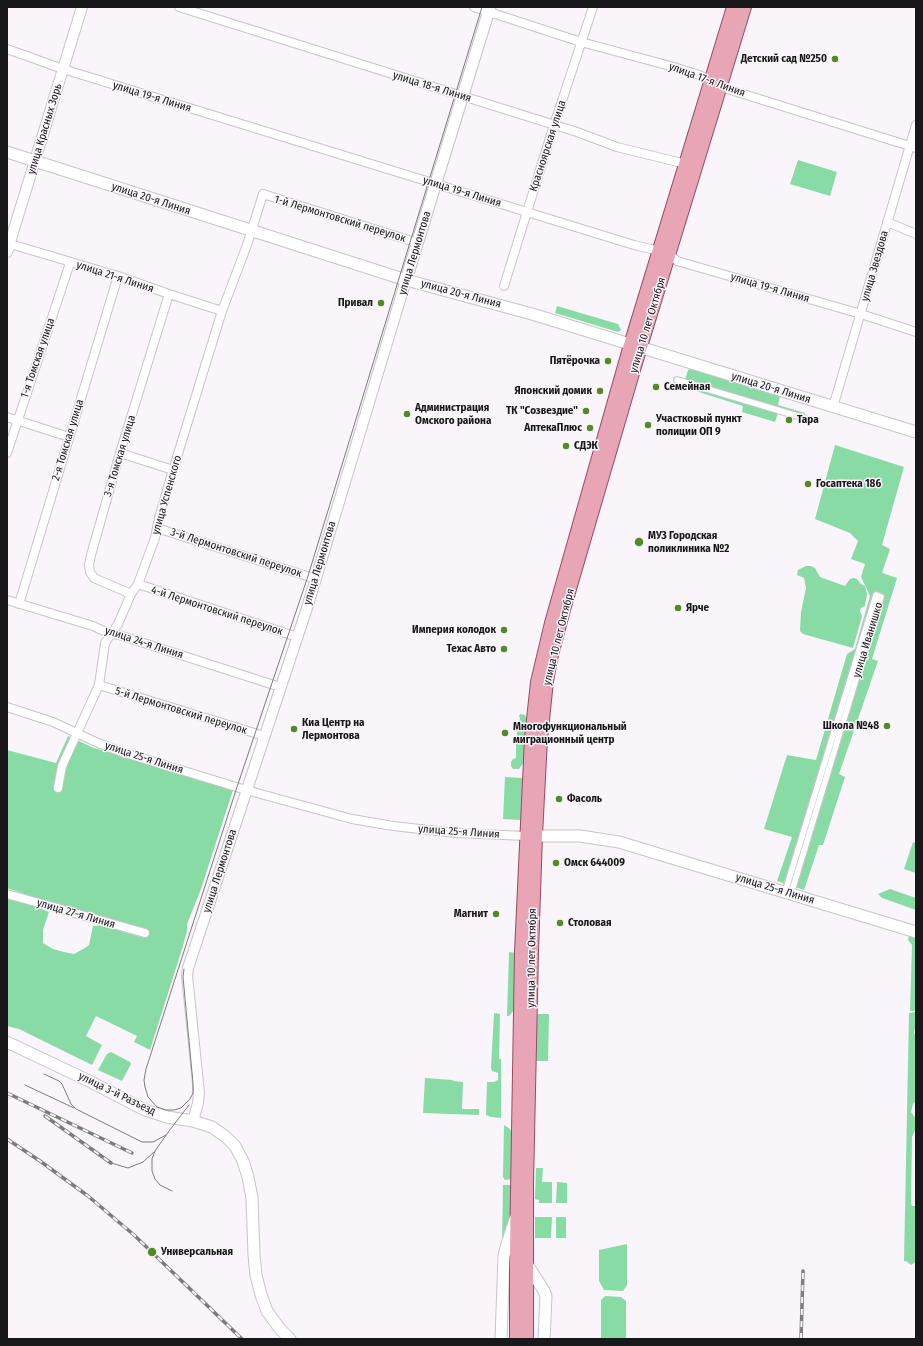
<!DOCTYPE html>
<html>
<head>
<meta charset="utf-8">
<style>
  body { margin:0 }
  #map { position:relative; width:923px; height:1346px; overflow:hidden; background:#f9f5fa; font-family:"Fira Sans Condensed",sans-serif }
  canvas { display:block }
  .frame { position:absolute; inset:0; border:8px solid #181719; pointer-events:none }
</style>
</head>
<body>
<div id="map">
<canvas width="923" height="1346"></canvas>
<div class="frame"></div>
</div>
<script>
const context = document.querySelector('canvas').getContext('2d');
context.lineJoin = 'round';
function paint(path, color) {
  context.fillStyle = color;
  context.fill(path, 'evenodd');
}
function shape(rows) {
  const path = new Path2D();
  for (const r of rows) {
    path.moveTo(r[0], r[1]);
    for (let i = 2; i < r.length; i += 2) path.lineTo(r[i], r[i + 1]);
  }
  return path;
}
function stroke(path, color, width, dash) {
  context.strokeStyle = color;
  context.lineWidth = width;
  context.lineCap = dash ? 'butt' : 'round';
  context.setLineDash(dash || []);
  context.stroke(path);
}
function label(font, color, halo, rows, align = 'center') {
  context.font = font + ' "Fira Sans Condensed",sans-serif';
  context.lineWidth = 3;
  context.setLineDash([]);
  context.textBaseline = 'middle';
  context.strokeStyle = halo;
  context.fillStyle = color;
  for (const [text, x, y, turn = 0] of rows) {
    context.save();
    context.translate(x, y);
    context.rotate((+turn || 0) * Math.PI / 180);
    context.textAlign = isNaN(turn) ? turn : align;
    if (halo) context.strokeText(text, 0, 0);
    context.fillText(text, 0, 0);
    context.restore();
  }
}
paint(shape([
  [798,160,837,172,830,196,790,184],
  [557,306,618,324,621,330,618,332,555,313],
  [690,369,780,396,778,405,805,413,802,421,778,413,775,422,742,412,743,406,683,387,688,370],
  [835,445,904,467,882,545,890,549,882,573,897,578,872,659,878,661,839,774,845,777,823,845,819,845,804,890,777,881,792,837,764,829,787,755,816,760,847,654,855,649,870,596,861,577,865,564,851,559,858,541,850,533,815,519],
  [806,566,811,566,815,568,820,577,845,586,850,579,854,578,857,579,861,584,865,586,867,594,865,606,861,608,860,611,862,616,853,648,803,634,800,631,801,612,806,588,804,578,797,575,798,570],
  [520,714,525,715,526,718,524,762,519,769,513,769,511,766,511,762,513,759,516,758,516,739,520,718,519,716],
  [68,736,94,748,149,764,233,790,201,889,187,924,187,931,183,946,150,1050,134,1042,137,1036,96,1016,86,1036,102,1045,92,1065,19,1029,7,1026,7,896,49,912,43,930,43,943,53,949,64,952,74,954,85,948,89,945,93,926,96,926,105,924,123,932,145,938,149,933,149,931,60,906,7,888,7,750,56,763],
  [505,777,523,778,521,820,503,819],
  [913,842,916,843,916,873,904,869],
  [890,889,916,898,916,910,882,898,878,894],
  [912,934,916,935,916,1009,914,1011,910,1011,912,945,908,940,909,936],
  [509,952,516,953,514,1010,509,1016,507,1016],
  [915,1012,916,1022,914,1033,916,1036,916,1101,913,1104,911,1112,916,1119,916,1128,912,1137,911,1203,912,1206,916,1206,916,1262,911,1265,906,1261,904,1261,909,1013],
  [494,1013,500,1014,499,1059,501,1059,501,1118,491,1117,486,1115,487,1082,494,1082,498,1080,498,1073,492,1071,491,1068],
  [535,1014,549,1014,548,1061,534,1061],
  [111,1052,130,1062,131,1064,122,1081,98,1070,107,1054],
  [425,1078,452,1080,454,1081,463,1082,462,1109,479,1109,479,1115,423,1113],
  [504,1125,510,1129,512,1133,512,1179,505,1180,503,1177],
  [536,1168,543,1168,542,1182,552,1182,552,1203,539,1203,539,1200,535,1199],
  [557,1182,567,1183,567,1203,556,1203],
  [503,1185,511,1185,510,1214,508,1226,502,1243],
  [535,1217,552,1217,551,1238,535,1238],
  [556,1217,566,1217,566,1238,556,1238],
  [627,1244,627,1285,623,1291,604,1290,599,1281,599,1250],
  [605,1296,621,1297,626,1301,626,1339,601,1339,601,1300]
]), '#89dba6');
const pedestrian = shape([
  [677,380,804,418],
  [785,892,876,595,881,597,791,894]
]);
const minor = shape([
  [179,7,577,132,617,147,686,164],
  [474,7,581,42,674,67,699,75,721,87,916,148],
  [7,49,63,69,634,245,659,251,670,254,677,261,861,314,916,332],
  [887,222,916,234],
  [7,243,118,276,169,294,222,311],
  [504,286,554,125,593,7],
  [833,407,916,125],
  [7,417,69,437],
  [7,453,70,263],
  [120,453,173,470],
  [157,528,316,579],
  [138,584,297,637],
  [131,594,94,578,90,572,89,565,91,555,120,453,169,294],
  [7,600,93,626,110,634,119,635,280,687],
  [19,604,118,276],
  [99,685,264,736],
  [7,707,53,722,98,743,122,752,246,790,352,819,393,826,456,833,526,836],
  [58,788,62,766,99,685,105,643,118,624,131,594,138,584,155,538,159,518,173,470,222,311,247,245,263,194,418,243],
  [7,894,145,933]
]);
const tertiary = shape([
  [7,252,82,7],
  [193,1121,198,1103,199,1093,187,976,188,968,307,608,406,280]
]);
const secondary = shape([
  [7,152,406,280,532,314,916,432],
  [406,280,490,7],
  [528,836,580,836,619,842,916,932],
  [7,1042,89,1081,145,1110,167,1117,193,1121,212,1127,226,1137,235,1146,243,1161,248,1177,252,1198,254,1255,256,1275,261,1295,267,1311,280,1329,290,1339],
  [527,1264,544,1291,546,1296,544,1339],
  [501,1339,504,1256,507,1244,515,1219]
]);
const primary = shape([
  [516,1339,516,1252,521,952,531,738,537,682,551,623,630,345,733,7],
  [527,1339,527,1183,532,952,536,835,541,739,547,681,552,655,565,606,636,363,745,7]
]);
stroke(pedestrian, '#c8c4c9', 8);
stroke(minor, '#c8c4c9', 10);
stroke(tertiary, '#c8c4c9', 12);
stroke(secondary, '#c8c4c9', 13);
stroke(primary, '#954c5f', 14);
stroke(pedestrian, '#fff', 5.5);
stroke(minor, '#fff', 8);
stroke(tertiary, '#fff', 10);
stroke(secondary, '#fff', 11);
stroke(primary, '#e8a5b5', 12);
stroke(shape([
  [184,969,183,977,193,1083,193,1093,190,1099,181,1108,174,1110,166,1110,157,1107,148,1097,145,1087,144,1080,146,1069,237,787,308,576,482,7],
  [44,1074,59,1081,62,1084,71,1104,76,1109,142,1142,153,1142,166,1135],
  [25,1085,74,1108],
  [111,1163,128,1168,143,1162,154,1152],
  [172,1191,160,1185,155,1179,152,1171,152,1159,155,1151,169,1131,189,1105]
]), '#7d7b7e', 1);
const rail = shape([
  [7,1093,132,1153],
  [45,1116,111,1163],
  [7,1139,40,1161,88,1196,134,1235,242,1339],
  [801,1339,803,1271]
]);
stroke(rail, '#7d7b7e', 3.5);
stroke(rail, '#f9f5fa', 2, [6]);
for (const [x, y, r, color] of [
  [835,59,4,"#548a24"],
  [381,303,4,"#548a24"],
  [608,361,4,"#548a24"],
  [656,387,4,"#548a24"],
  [600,391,4,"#548a24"],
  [586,411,4,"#548a24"],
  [407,414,4,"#548a24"],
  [789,420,4,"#548a24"],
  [648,425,4,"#548a24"],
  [590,428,4,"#548a24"],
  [566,446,4,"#548a24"],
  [808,484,4,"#548a24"],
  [639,542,5,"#548a24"],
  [678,608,4,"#548a24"],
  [504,630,4,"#548a24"],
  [504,649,4,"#548a24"],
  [887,726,4,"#548a24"],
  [294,729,4,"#548a24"],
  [505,733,4,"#548a24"],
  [559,799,4,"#548a24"],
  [556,863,4,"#548a24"],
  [496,914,4,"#548a24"],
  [560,923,4,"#548a24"],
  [152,1252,5,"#548a24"]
]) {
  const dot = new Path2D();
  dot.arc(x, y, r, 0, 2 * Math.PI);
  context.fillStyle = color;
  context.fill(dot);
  stroke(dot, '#f9f5fa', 1.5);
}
label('bold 11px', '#181719', '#f9f5fa', [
  ["Детский сад №250",827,59,"right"],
  ["Привал",373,303,"right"],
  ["Пятёрочка",600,361,"right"],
  ["Семейная",664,387],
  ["Японский домик",592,391,"right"],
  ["Администрация",415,408],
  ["Омского района",415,421],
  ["ТК \"Созвездие\"",578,411,"right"],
  ["Участковый пункт",656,419],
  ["полиции ОП 9",656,432],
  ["Тара",797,420],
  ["АптекаПлюс",582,428,"right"],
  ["СДЭК",574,446],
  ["Госаптека 186",816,484],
  ["МУЗ Городская",648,536],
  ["поликлиника №2",648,549],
  ["Ярче",686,608],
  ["Империя колодок",496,630,"right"],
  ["Техас Авто",496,649,"right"],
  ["Киа Центр на",302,723],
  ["Лермонтова",302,736],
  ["Школа №48",879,726,"right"],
  ["Многофункциональный",513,727],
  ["миграционный центр",513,740],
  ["Фасоль",567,799],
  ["Омск 644009",564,863],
  ["Магнит",488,914,"right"],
  ["Столовая",568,923],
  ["Универсальная",161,1252]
], 'left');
label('11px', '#181719', '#f9f5fa', [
  ["улица 17-я Линия",707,80,20],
  ["улица 18-я Линия",432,87,17],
  ["улица 19-я Линия",152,97,17],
  ["улица Красных Зорь",45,129,-73],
  ["Красноярская улица",548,146,-72],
  ["улица 19-я Линия",462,192,17],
  ["улица 20-я Линия",151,199,18],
  ["1-й Лермонтовский переулок",340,219,17],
  ["улица Лермонтова",415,253,-73],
  ["улица Звездова",875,266,-74],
  ["улица 21-я Линия",115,277,18],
  ["улица 19-я Линия",770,288,16],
  ["улица 20-я Линия",461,294,15],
  ["улица 10 лет Октября",648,325,-73],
  ["1-я Томская улица",38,358,-71],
  ["улица 20-я Линия",771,388,17],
  ["2-я Томская улица",68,440,-73],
  ["3-я Томская улица",120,456,-73],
  ["улица Успенского",167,495,-74],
  ["3-й Лермонтовский переулок",236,553,18],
  ["улица Лермонтова",320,563,-73],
  ["4-й Лермонтовский переулок",217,611,18],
  ["улица 10 лет Октября",559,637,-76],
  ["улица Иванишко",868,640,-73],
  ["улица 24-я Линия",144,643,18],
  ["5-й Лермонтовский переулок",181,711,17],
  ["улица 25-я Линия",144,758,18],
  ["улица 25-я Линия",459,832,4],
  ["улица Лермонтова",220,871,-72],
  ["улица 25-я Линия",775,889,17],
  ["улица 27-я Линия",76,914,16],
  ["улица 10 лет Октября",532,958,-89],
  ["улица 3-й Разъезд",117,1094,26]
]);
</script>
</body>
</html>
